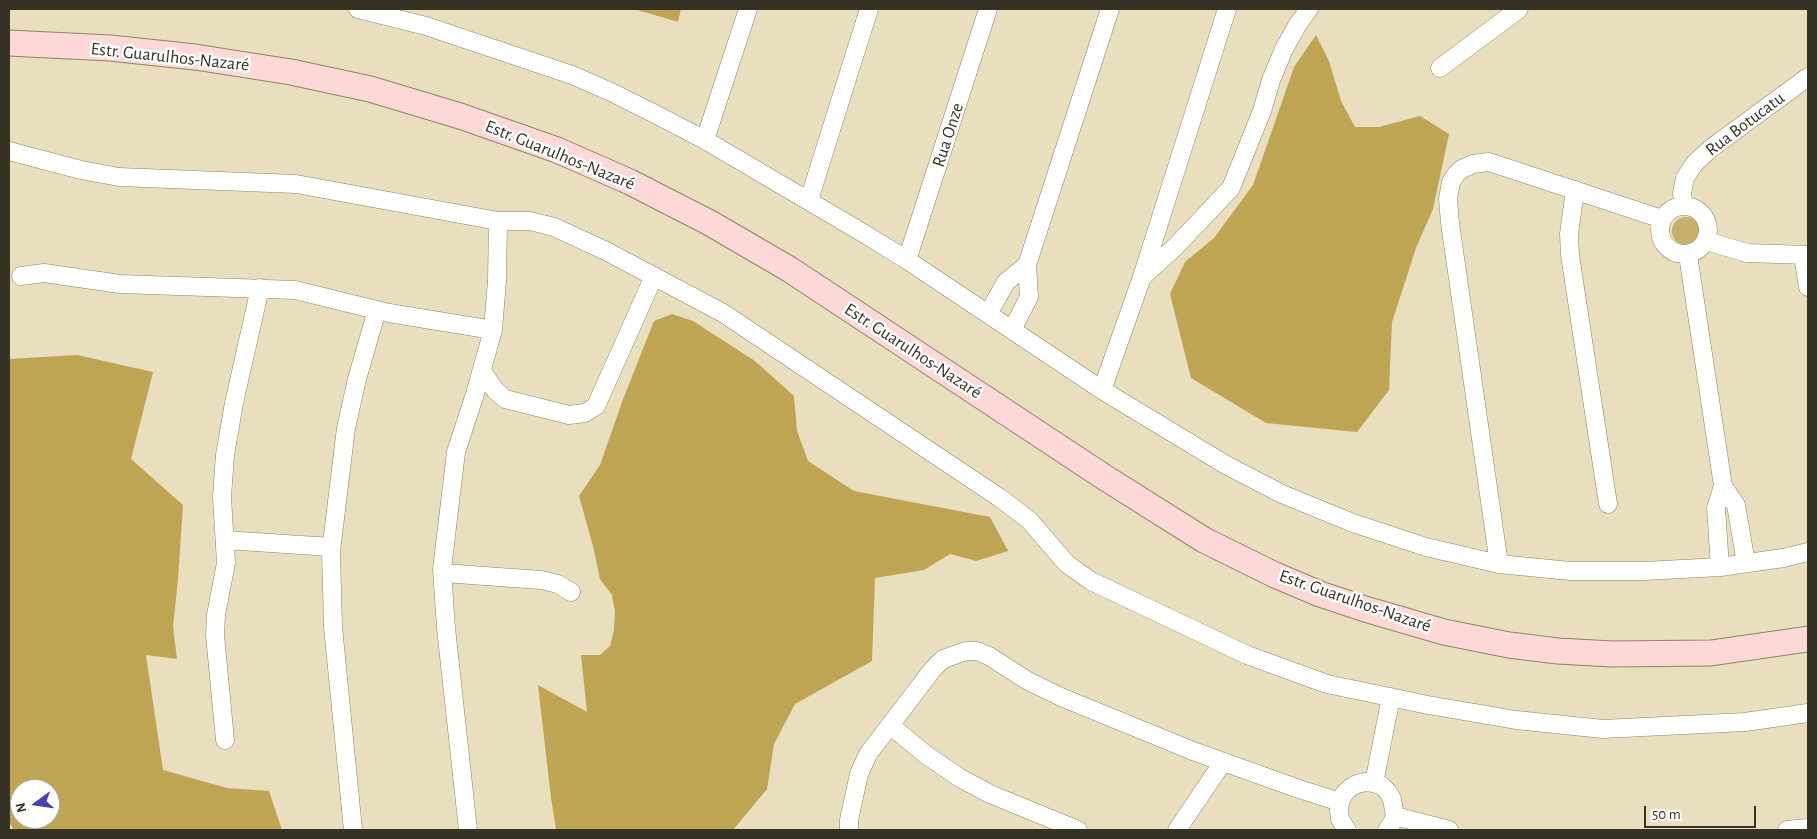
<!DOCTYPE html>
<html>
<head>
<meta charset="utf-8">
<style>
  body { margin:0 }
  #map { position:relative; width:1817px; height:839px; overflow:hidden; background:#e9debd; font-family:"Alegreya Sans",sans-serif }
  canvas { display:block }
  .frame { position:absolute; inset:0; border:10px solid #363224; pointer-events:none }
  .north { position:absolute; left:10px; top:779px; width:50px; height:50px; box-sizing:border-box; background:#fff; border:1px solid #afada7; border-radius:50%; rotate:256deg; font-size:14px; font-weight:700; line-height:20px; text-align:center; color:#363224 }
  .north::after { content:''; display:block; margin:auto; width:18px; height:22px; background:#4a3eb5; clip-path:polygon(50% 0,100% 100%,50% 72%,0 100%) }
  .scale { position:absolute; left:1644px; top:806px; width:112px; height:22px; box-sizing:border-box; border:2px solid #363224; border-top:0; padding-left:6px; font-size:15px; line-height:18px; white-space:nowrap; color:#363224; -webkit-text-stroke:4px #fff; paint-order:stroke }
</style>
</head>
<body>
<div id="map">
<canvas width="1817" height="839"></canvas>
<div class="frame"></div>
<div class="north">N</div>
<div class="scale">50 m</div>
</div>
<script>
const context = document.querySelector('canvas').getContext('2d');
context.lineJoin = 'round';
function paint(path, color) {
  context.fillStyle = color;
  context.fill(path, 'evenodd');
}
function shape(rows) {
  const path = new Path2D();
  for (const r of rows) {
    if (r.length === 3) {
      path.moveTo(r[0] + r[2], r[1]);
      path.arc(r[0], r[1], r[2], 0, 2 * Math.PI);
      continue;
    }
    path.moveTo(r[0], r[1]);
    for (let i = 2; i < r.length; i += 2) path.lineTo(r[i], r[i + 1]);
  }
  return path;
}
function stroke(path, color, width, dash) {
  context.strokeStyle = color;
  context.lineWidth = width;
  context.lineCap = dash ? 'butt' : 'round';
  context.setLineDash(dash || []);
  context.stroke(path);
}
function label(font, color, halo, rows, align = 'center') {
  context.font = font + ' "Alegreya Sans",sans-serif';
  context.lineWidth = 5;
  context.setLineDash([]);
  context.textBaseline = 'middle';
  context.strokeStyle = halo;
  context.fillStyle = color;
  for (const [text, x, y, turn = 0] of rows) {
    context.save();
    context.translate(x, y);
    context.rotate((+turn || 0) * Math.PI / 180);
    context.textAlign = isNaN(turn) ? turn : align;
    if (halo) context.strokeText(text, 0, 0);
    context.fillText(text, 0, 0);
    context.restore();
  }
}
paint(shape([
  [1686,231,14]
]), '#c7b069');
paint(shape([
  [634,9,681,9,678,22],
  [1316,35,1329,61,1341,101,1355,127,1379,127,1420,116,1449,134,1433,209,1416,248,1392,322,1389,390,1357,432,1266,423,1191,378,1170,294,1185,262,1214,238,1253,185,1294,67],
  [672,314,693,321,755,361,794,396,797,431,808,461,854,491,990,517,1008,551,976,561,950,554,924,570,875,578,872,661,795,704,774,744,767,789,733,830,556,830,551,798,538,685,587,712,581,655,600,655,610,646,614,630,615,611,612,595,600,579,593,546,579,496,600,465,622,402,654,321],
  [77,355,153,372,131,459,183,505,178,579,173,627,177,659,146,655,163,770,227,788,269,791,282,830,14,830,9,822,9,359],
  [20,789,50,789,50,819,20,819]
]), '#bea553');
const street = shape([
  [358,9,426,26,572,75,611,92,651,112,705,140,858,230,907,260,1102,390,1226,465,1282,494,1353,523,1426,547,1499,564,1570,571,1644,571,1720,567,1783,558,1808,552],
  [1440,68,1519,9],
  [705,140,748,9],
  [9,151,81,170,119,177,296,184,498,221,530,221,554,227,606,251,723,313,1000,498,1029,520,1067,564,1091,581,1247,655,1327,684,1428,705,1516,720,1603,729,1745,722,1808,713],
  [1575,190,1569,234,1570,255,1608,504],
  [809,200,869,9],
  [1684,230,24],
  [1684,206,1682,193,1685,178,1695,163,1710,149,1808,77],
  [1706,241,1747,253,1808,255],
  [1688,255,1723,486,1736,505,1746,563],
  [1803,255,1808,287],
  [907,260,988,9],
  [21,276,44,273,120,284,295,290,389,313,493,330],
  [1142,277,1175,247,1231,188,1262,111,1271,80,1284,49,1298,24,1309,9],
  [988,314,1006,282,1027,265],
  [1012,330,1029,297,1027,265,1110,9],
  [482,371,495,390,505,399,569,415,585,413,596,406,654,276],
  [1102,390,1142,277,1227,9],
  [225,540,331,547],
  [1499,564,1450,223,1448,199,1451,182,1457,173,1462,169,1473,164,1489,162,1662,219],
  [1720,567,1716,508,1723,486],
  [443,573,541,580,558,584,571,592],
  [890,725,925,754,960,778,990,794,1078,830],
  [225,740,215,635,216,615,226,563,222,497,225,455,234,403,260,288],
  [1374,783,1391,697],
  [1395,816,1449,830],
  [353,830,333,627,331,551,346,428,357,379,377,310],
  [468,830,446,628,442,569,456,452,475,394,493,330,497,281,498,221],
  [849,830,849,820,859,774,868,754,933,669,943,659,966,651,977,651,989,656,1028,681,1061,697,1193,751,1299,789,1340,802],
  [1177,830,1223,762],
  [1347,830,1340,819,1339,811,1340,802,1344,794,1350,788,1357,784,1365,782,1374,783,1382,786,1388,792,1392,799,1395,816,1392,823,1387,830],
  [1787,830,1808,828]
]);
const secondary = shape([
  [9,43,110,48,195,57,291,72,370,89,460,116,557,150,630,182,710,223,789,269,1104,477,1204,540,1275,575,1320,594,1365,609,1444,632,1509,645,1558,651,1612,654,1711,653,1808,639]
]);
stroke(street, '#8e8465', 19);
stroke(secondary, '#8e8465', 27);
stroke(street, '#fff', 18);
stroke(secondary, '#fcd8d6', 25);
label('18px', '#363224', '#fff', [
  ["Estr. Guarulhos-Nazaré",170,57,6],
  ["Rua Botucatu",1745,124,-37],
  ["Rua Onze",948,135,-72],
  ["Estr. Guarulhos-Nazaré",560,155,22],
  ["Estr. Guarulhos-Nazaré",913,351,33],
  ["Estr. Guarulhos-Nazaré",1355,601,19]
]);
</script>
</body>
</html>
